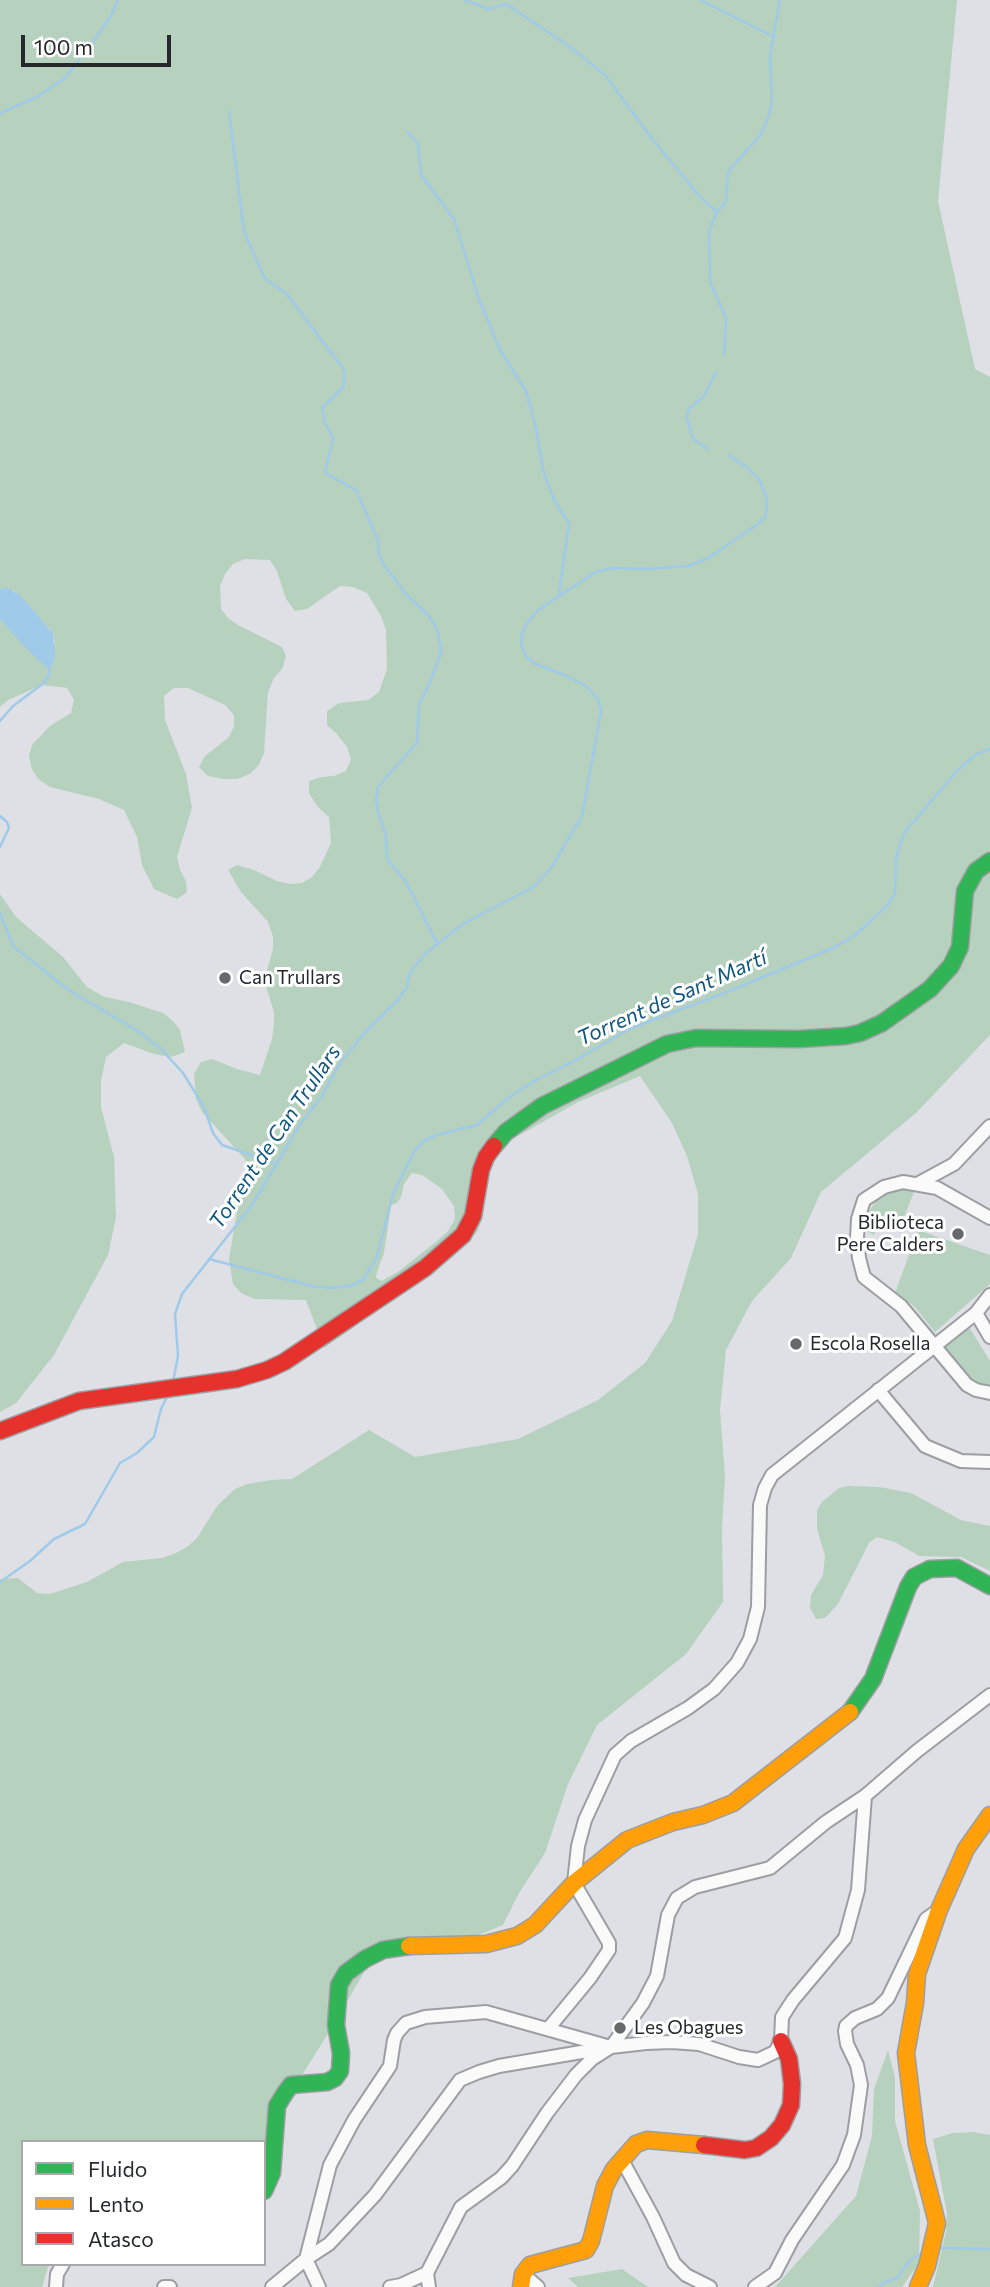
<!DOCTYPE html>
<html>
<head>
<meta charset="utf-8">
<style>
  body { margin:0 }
  #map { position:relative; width:990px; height:2287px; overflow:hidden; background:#dee0e6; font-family:Commissioner,sans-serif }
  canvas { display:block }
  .legend { position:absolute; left:21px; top:2140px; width:245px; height:126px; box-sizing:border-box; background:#fff; border:2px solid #a8a9aa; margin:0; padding:9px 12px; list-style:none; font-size:21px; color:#26282b }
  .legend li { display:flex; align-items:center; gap:14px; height:35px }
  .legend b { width:35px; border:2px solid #a8a9aa }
  .scale { position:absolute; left:21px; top:35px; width:150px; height:32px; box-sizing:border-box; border:4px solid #26282b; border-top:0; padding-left:9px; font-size:21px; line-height:24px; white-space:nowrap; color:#26282b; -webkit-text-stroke:5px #fff; paint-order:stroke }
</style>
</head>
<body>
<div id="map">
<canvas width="990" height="2287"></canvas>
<ul class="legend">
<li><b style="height:9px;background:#30b455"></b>Fluido</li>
<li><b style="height:9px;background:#ff9f0a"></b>Lento</li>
<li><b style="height:9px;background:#e5322d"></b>Atasco</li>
</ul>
<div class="scale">100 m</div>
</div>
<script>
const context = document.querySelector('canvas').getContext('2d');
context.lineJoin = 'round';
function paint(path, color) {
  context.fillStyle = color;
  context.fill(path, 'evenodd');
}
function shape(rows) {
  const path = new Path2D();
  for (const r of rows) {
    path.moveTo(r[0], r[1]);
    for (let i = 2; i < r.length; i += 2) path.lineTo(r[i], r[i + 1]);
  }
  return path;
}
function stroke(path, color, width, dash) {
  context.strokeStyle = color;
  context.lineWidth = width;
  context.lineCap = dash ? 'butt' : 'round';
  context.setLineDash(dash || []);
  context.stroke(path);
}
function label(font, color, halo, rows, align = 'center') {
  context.font = font + ' Commissioner,sans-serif';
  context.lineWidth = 6;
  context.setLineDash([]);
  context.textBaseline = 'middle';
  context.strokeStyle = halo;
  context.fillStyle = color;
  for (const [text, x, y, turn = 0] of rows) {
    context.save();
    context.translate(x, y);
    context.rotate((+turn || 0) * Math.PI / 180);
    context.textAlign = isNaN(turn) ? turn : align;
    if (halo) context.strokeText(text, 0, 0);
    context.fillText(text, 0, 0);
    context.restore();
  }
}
paint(shape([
  [0,0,957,0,938,201,975,369,990,377,990,1035,917,1112,821,1192,791,1258,752,1301,726,1350,720,1410,725,1476,722,1528,723,1602,686,1654,597,1725,568,1784,545,1853,519,1893,503,1925,454,1945,373,1957,329,2032,282,2107,264,2149,264,2142,23,2142,23,2264,49,2264,42,2287,0,2287,0,1579,18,1578,37,1593,50,1594,87,1582,123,1562,162,1558,176,1553,187,1547,197,1538,217,1506,235,1489,247,1484,271,1480,292,1479,369,1430,415,1457,518,1439,598,1400,645,1363,672,1321,698,1234,698,1194,687,1156,672,1123,640,1076,578,1102,502,1145,490,1168,487,1182,483,1217,477,1232,450,1259,324,1348,306,1300,255,1299,241,1293,233,1284,229,1259,240,1194,248,1172,245,1159,202,1112,196,1099,194,1074,201,1062,212,1059,237,1069,260,1075,272,1039,274,1024,274,1012,266,986,266,974,273,949,273,937,268,922,241,892,228,870,237,865,254,870,277,881,290,884,302,883,312,877,320,867,331,843,329,817,317,806,309,793,309,781,322,777,334,776,346,771,351,760,347,747,336,733,327,725,327,711,339,703,368,700,379,692,387,669,386,630,381,616,367,593,353,587,340,586,307,609,295,611,286,599,277,571,270,560,245,559,233,564,225,574,220,586,221,609,228,618,238,625,282,647,286,656,282,669,274,678,268,692,264,753,259,765,250,774,237,779,223,779,208,776,199,767,205,756,228,738,234,727,234,715,225,705,188,688,174,688,164,696,165,720,186,774,192,808,177,857,180,870,186,881,187,892,177,899,154,889,142,865,137,837,124,810,99,799,50,787,38,779,32,769,29,756,32,745,50,726,71,713,74,700,67,688,42,685,8,700,0,707,0,619,47,667,55,641,51,630,14,591,0,589],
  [412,1173,422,1175,442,1189,454,1206,455,1219,448,1231,437,1241,399,1271,382,1281,376,1278,377,1272,384,1253,391,1205,397,1203,401,1197,404,1184],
  [0,894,16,917,63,957,87,987,105,997,129,1002,163,1013,173,1021,180,1030,185,1052,171,1057,154,1054,124,1043,106,1057,101,1081,101,1107,114,1157,116,1217,108,1255,54,1355,16,1403,0,1412],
  [900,1189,915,1189,902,1223,881,1216,874,1235,863,1229,864,1218,880,1196,891,1190],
  [918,1230,990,1255,990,1284,935,1332,914,1306,895,1293],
  [969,1327,990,1361,990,1385,984,1385,974,1381,944,1347],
  [848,1486,879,1487,911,1493,961,1520,990,1526,990,1571,961,1557,919,1556,895,1542,877,1537,869,1543,838,1604,825,1618,816,1619,810,1608,811,1595,823,1575,825,1556,817,1529,817,1510,822,1502,839,1488],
  [888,2050,895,2078,895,2121,920,2211,919,2263,902,2287,775,2287,856,2196,872,2136,874,2089],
  [973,2132,990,2135,990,2287,933,2287,946,2232,947,2214,933,2139,953,2133],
  [622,2269,648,2287,578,2287,568,2278]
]), '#b6d1be');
paint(shape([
  [7,588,20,595,53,633,55,656,52,666,49,668,46,667,24,646,0,619,0,589]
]), '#a0cae9');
stroke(shape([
  [465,0,488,9,506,4,569,46,605,75,653,140,701,198,717,212],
  [700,0,774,37],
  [229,111,244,232,265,279,286,293,344,370,344,386,322,408,325,423,333,438,325,473,356,490,378,540,379,555,384,565,406,594,430,617,438,632,441,652,430,682,419,705,417,743,378,787,376,799,378,812,386,835,387,859,406,882,437,943],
  [0,113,37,97,65,78,91,45,112,14,118,0],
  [408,132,418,144,421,175,454,219,479,299,500,350,526,391,536,428,543,470,554,500,569,523,559,594],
  [724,355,726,318,710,282,709,231,717,212,726,201,728,172,760,135,767,121,772,103,770,56,780,0],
  [708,449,693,439,687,419,688,410,704,396,716,372],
  [0,721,13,706,44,683,49,675,49,668],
  [0,816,7,822,9,828,0,847],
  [0,913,13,946,70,991,138,1031,160,1048,183,1073,204,1107,213,1133,222,1145,278,1164],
  [209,1259,312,1286,329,1288,350,1286,363,1280,377,1257,394,1191,415,1150,425,1140,437,1135,477,1125,507,1099,534,1081,576,1060,629,1029,727,992,833,948,854,936,887,906,895,894,896,858,904,833,957,771,975,755,990,749],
  [173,1382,178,1356,175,1314,182,1294,252,1205,299,1126,322,1096,340,1063,366,1031,397,1001,407,987,409,975,415,966,427,952,463,924,535,886,551,868,582,816,601,711,598,699,586,686,569,677,534,663,526,656,521,644,522,634,527,623,538,610,596,572,612,568,646,569,688,566,708,558,758,524,765,517,767,507,766,496,760,481,749,469,729,455],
  [0,1582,30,1561,54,1539,85,1524,120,1463,137,1453,154,1437,161,1409,168,1395],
  [940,2248,990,2249],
  [880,2287,883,2283,897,2278,910,2260,923,2253]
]), '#a0cae9', 2.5);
const street = shape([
  [919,1183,954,1164,990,1126],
  [990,1218,937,1188,903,1182,884,1187,864,1200,858,1219,857,1238,859,1258,864,1277,901,1306,967,1385,976,1390,990,1393],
  [976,1313,990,1337],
  [878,1390,925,1446,961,1461,990,1462],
  [548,2029,590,1978,609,1950,609,1943,574,1883,578,1846,585,1820,615,1755,631,1741,688,1708,714,1689,737,1663,750,1639,758,1607,760,1505,765,1488,772,1475,976,1313,990,1295],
  [622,2160,653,2217,674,2263,686,2275,710,2287],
  [306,2259,330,2165,354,2120,390,2066,394,2040,397,2033,406,2023,425,2017,486,2012,607,2046],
  [306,2259,319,2287],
  [427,2273,429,2287],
  [523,2274,538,2287],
  [56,2287,57,2274,63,2264],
  [164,2287,170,2287],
  [272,2287,306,2259,329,2244,375,2195,460,2080,479,2072,499,2066,611,2047,646,2043,672,2042,699,2044,739,2057,758,2060,775,2052,781,2041,782,2017,793,2000,845,1938,858,1890,865,1796],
  [390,2287,401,2285,427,2273,461,2207,501,2178,512,2166,547,2113,576,2075,592,2059,611,2047,643,2003,657,1976,668,1915,677,1898,695,1887,770,1868,826,1822,865,1796,917,1751,990,1695],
  [755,2287,775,2273,792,2240,843,2165,854,2135,861,2085,857,2065,847,2044,845,2031,846,2026,855,2018,877,2009,888,1998,926,1919,939,1910]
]);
const fast = shape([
  [494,1146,506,1132,542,1106,667,1044,696,1038,799,1039,846,1036,860,1033,882,1023,930,989,951,966,960,947,965,891,976,871,990,861],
  [850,1712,873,1679,908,1587,914,1577,930,1569,957,1568,990,1586],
  [264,2191,272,2173,277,2106,285,2093,291,2085,327,2082,335,2078,340,2071,341,2053,336,2025,339,1985,346,1973,365,1959,383,1950,409,1946]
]);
const slow = shape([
  [409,1946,486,1944,517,1936,535,1925,574,1883,627,1840,673,1822,703,1815,733,1803,850,1712],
  [521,2287,523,2274,530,2265,586,2250,591,2241,605,2186,614,2169,636,2144,647,2140,704,2145],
  [918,2287,927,2266,937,2223,917,2145,906,2053,915,2003,917,1974,939,1910,966,1849,990,1815]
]);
const jam = shape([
  [0,1431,79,1401,237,1379,267,1370,284,1362,425,1268,463,1235,473,1216,481,1170,486,1157,494,1146],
  [704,2145,745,2150,756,2148,771,2138,782,2125,791,2105,792,2084,789,2059,781,2041]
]);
stroke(street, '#9c9ea2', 16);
stroke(fast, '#9c9ea2', 19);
stroke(slow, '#9c9ea2', 19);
stroke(jam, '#9c9ea2', 19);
stroke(street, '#fafafb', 12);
stroke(fast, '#30b455', 16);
stroke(slow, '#ff9f0a', 16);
stroke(jam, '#e5322d', 16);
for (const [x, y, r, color] of [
  [225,978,7,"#66686c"],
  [958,1234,7,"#66686c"],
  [796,1344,7,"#66686c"],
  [620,2028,7,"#66686c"]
]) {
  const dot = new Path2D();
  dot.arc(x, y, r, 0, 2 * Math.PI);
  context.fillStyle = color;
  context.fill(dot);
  stroke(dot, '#fff', 2.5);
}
label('19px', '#26282b', '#fff', [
  ["Can Trullars",239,978],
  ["Biblioteca",944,1223,"right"],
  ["Pere Calders",944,1245,"right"],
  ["Escola Rosella",810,1344],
  ["Les Obagues",634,2028]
], 'left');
label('italic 21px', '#0f567e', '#fff', [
  ["Torrent de Sant Martí",672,998,-24],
  ["Torrent de Can Trullars",275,1137,-56]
]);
</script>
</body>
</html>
